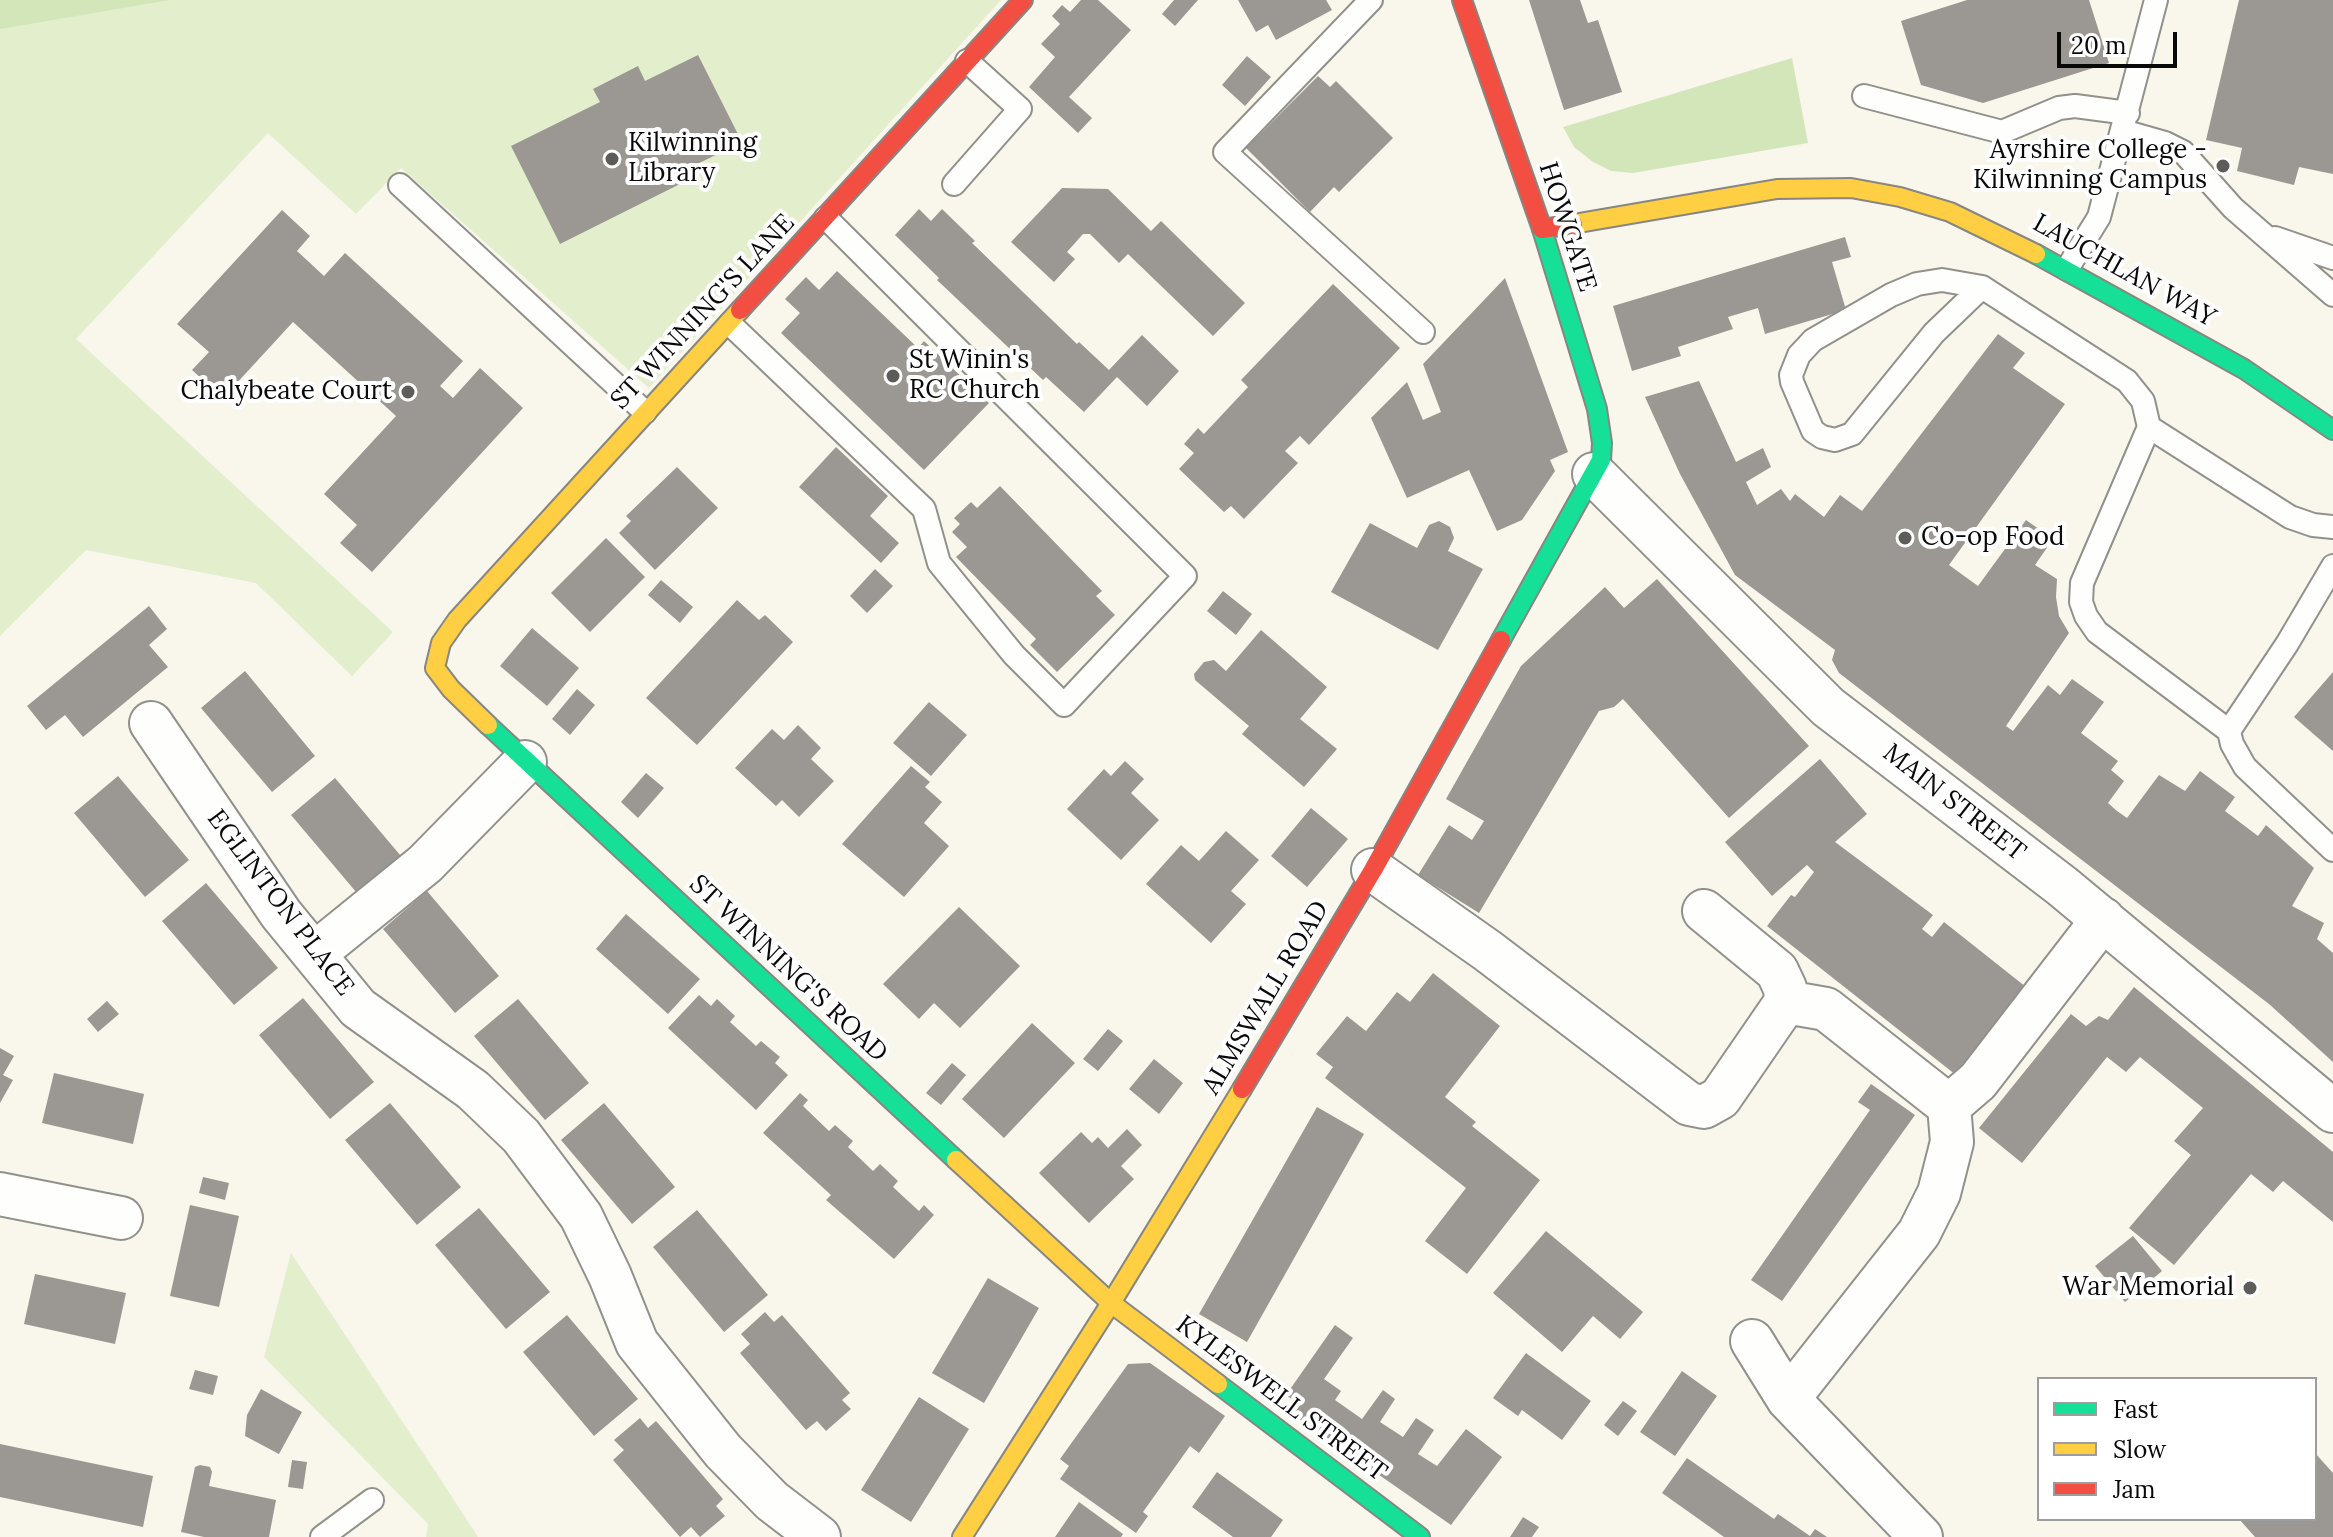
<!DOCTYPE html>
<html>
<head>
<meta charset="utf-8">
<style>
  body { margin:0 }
  #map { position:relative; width:2333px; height:1537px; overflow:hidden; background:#f9f6ec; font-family:Lora,serif }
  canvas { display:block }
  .legend { position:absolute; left:2037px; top:1377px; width:280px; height:144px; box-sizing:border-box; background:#fff; border:2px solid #9d9d9d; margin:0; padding:10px 14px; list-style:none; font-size:24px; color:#090909 }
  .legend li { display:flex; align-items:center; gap:16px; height:40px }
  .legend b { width:40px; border:2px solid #9d9d9d }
  .scale { position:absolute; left:2057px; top:32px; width:120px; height:36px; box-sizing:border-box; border:4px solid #090909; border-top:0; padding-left:10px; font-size:24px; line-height:28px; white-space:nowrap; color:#090909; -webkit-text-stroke:6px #fff; paint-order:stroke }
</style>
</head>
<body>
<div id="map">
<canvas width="2333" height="1537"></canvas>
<ul class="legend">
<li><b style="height:10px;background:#16e098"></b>Fast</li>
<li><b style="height:10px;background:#ffcf43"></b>Slow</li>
<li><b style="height:10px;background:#f24e42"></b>Jam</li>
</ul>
<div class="scale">20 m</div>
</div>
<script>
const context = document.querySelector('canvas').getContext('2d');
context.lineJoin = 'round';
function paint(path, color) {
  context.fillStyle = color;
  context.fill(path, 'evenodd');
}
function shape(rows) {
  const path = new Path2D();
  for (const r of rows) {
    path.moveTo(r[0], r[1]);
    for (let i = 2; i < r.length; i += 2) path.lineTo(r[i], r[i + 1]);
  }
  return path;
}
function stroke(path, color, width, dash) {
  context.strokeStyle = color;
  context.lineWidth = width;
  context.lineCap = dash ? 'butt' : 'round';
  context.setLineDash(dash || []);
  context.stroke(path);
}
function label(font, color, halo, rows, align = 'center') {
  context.font = font + ' Lora,serif';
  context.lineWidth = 8;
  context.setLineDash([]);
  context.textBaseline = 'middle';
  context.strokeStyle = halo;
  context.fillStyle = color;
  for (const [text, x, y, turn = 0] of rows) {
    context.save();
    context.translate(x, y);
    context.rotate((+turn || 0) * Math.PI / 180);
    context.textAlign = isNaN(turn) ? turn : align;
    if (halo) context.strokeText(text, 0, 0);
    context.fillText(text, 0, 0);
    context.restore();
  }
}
paint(shape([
  [0,0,1001,0,649,388,401,168,356,214,268,133,76,339,393,632,352,676,256,583,86,550,0,636],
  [291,1253,439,1477,478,1537,426,1537,428,1524,264,1357]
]), '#e2eecc');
paint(shape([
  [0,0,170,0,0,29],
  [1792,58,1808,143,1633,173,1611,171,1593,162,1574,147,1563,127]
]), '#d3e6b9');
paint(shape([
  [1081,0,1098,0,1131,30,1069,97,1092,118,1078,133,1029,87,1055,57,1041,44,1060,24,1052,16,1062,5,1070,12],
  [1174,0,1198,0,1175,26,1162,14],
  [1238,0,1326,0,1332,10,1276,40,1268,25,1256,32],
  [1529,0,1580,0,1588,23,1598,20,1622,92,1564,110],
  [1967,0,2089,0,2109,63,1983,103,1921,85,1901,21],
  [2239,0,2333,0,2333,174,2299,167,2294,185,2237,171,2242,148,2206,140],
  [698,55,742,142,681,172,686,181,560,244,511,146,600,102,593,89,638,66,645,81],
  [1247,56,1271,77,1245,106,1222,85],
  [1318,76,1330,87,1336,81,1393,138,1339,192,1334,187,1310,212,1246,148],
  [1062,188,1108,189,1151,231,1161,221,1245,303,1213,336,1128,254,1119,263,1090,234,1083,234,1067,252,1075,259,1054,282,1011,242],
  [919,209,931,221,942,209,975,241,972,243,1077,344,1079,342,1109,370,1142,335,1179,371,1147,406,1117,377,1084,412,1046,377,1043,380,1010,349,937,280,939,278,895,235],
  [282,210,310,236,297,251,324,276,345,253,463,361,440,386,453,398,480,368,523,408,372,572,340,543,357,525,324,494,396,416,293,322,223,398,192,370,209,352,177,324],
  [1845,237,1851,257,1832,262,1846,310,1765,334,1758,308,1728,317,1733,329,1678,347,1681,356,1632,371,1613,306],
  [837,271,918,348,924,341,989,403,924,470,781,333,800,313,785,299,806,277,819,290],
  [1505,278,1568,452,1550,460,1555,471,1522,520,1497,531,1469,470,1407,498,1371,418,1407,382,1423,420,1441,412,1423,364],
  [1333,284,1400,348,1309,445,1300,436,1285,451,1298,463,1244,519,1231,506,1224,512,1179,469,1194,453,1184,444,1198,428,1204,434,1248,387,1241,380],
  [1998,334,2025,353,2013,368,2065,404,1949,565,1978,586,2026,520,2053,539,2035,565,2057,579,2056,597,2059,616,2069,633,2006,726,2013,731,2048,685,2060,695,2072,679,2104,702,2081,733,2118,761,2111,770,2124,781,2108,803,2117,811,2127,818,2159,775,2185,791,2200,771,2235,797,2225,811,2258,836,2266,825,2314,868,2292,906,2324,923,2317,939,2333,953,2333,1062,2269,1004,1839,673,1832,660,1835,650,1735,575,1680,474,1645,397,1699,381,1736,462,1763,448,1771,467,1746,482,1757,505,1781,489,1790,501,1795,494,1824,517,1840,495,1862,511],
  [836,447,888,496,870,516,899,543,881,563,799,487],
  [677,467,718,508,655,570,619,533,631,521,626,516],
  [1000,486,1102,591,1096,596,1115,615,1057,672,1030,645,1036,639,956,557,967,547,952,532,960,524,954,518,971,502,977,508],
  [1439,521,1450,527,1454,538,1448,551,1483,569,1438,650,1331,592,1370,523,1417,548,1429,525],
  [606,538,645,577,590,632,551,593],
  [875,569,893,586,867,613,850,596],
  [1657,579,1809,746,1729,818,1623,699,1614,707,1599,711,1479,913,1418,875,1449,825,1472,840,1484,821,1446,799,1521,666,1605,587,1624,608],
  [661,580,693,607,680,623,648,595],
  [1223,591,1252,614,1236,635,1207,611],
  [737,600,759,620,765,615,793,642,697,745,646,698],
  [149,606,167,629,149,645,168,667,83,737,65,715,46,730,27,706],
  [532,628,579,668,547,706,500,666],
  [1261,630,1327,687,1300,719,1337,749,1304,787,1242,734,1249,726,1195,680,1194,674,1204,662,1214,660,1226,671],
  [245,671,315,756,272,792,201,708],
  [2333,672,2333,751,2294,717],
  [577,689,595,705,570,735,552,719],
  [929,702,967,735,931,776,893,743],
  [798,725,821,748,811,759,834,781,799,817,782,800,776,806,735,768,772,729,784,740],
  [1820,759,1867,814,1835,842,1933,915,1922,929,1932,937,1944,922,2026,987,1956,1075,1767,926,1791,895,1795,897,1814,872,1807,865,1772,896,1725,842],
  [1125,761,1144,779,1131,793,1159,820,1121,860,1067,809,1104,769,1111,776],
  [911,766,930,782,925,787,942,802,924,823,949,846,904,897,842,844],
  [646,773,664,788,638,818,621,802],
  [118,776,189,860,145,897,74,813],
  [335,778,406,862,362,899,291,815],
  [1311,808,1348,839,1307,887,1271,856],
  [1226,831,1259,860,1231,891,1246,904,1211,943,1146,884,1181,845,1199,861],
  [206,883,278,968,234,1005,162,921],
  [427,891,499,976,455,1013,383,929],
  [959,907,1020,966,960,1028,934,1003,919,1019,883,984],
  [626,914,700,979,668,1014,596,949],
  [1433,973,1500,1026,1445,1097,1476,1122,1472,1126,1540,1180,1467,1274,1425,1241,1466,1188,1325,1078,1333,1067,1316,1054,1347,1016,1366,1031,1397,992,1410,1002],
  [2134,987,2333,1152,2333,1222,2283,1181,2273,1192,2251,1174,2174,1265,2129,1228,2191,1155,2174,1141,2203,1108,2140,1057,2126,1072,2107,1057,2022,1163,1979,1128,2071,1014,2086,1026,2099,1016,2108,1020],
  [699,995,711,1006,717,999,735,1016,730,1022,756,1046,761,1041,780,1057,775,1063,788,1075,756,1110,668,1028],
  [303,998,374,1082,330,1119,259,1035],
  [518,999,589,1083,545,1120,474,1036],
  [107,1001,119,1014,98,1032,87,1019],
  [1032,1023,1075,1063,1004,1138,962,1099],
  [1108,1029,1123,1041,1098,1071,1083,1059],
  [0,1048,14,1056,3,1075,13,1080,0,1103],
  [1154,1059,1183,1083,1159,1114,1129,1089],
  [952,1063,966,1075,941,1105,926,1093],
  [54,1073,144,1094,133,1144,42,1123],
  [1871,1084,1915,1115,1782,1301,1751,1280,1870,1110,1858,1102],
  [800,1093,808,1100,803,1106,829,1131,835,1125,853,1141,848,1147,873,1171,880,1164,898,1181,893,1187,907,1200,919,1211,924,1205,934,1215,894,1259,826,1200,831,1195,763,1133],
  [390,1103,461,1187,417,1225,345,1140],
  [604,1103,675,1187,632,1224,561,1140],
  [1317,1107,1364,1134,1247,1342,1199,1314],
  [1127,1129,1142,1145,1121,1166,1134,1179,1089,1223,1039,1173,1081,1132,1092,1143,1098,1137,1108,1148],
  [203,1177,229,1183,225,1200,199,1193],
  [190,1205,239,1216,219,1307,170,1296],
  [479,1208,550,1292,506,1329,435,1245],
  [697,1210,768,1295,724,1332,653,1247],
  [1546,1231,1643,1312,1620,1339,1593,1316,1562,1352,1493,1293],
  [2133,1236,2162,1271,2125,1302,2095,1266],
  [35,1274,126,1293,115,1344,24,1324],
  [988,1278,1039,1308,984,1403,932,1373],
  [765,1312,774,1322,782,1315,850,1393,842,1400,851,1409,826,1431,817,1421,806,1430,740,1353,750,1344,741,1334],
  [567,1315,638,1399,594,1436,523,1352],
  [1335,1325,1353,1338,1324,1379,1341,1391,1335,1400,1362,1419,1383,1390,1395,1399,1380,1422,1403,1437,1416,1418,1434,1430,1418,1454,1437,1466,1466,1429,1502,1457,1451,1525,1293,1415,1300,1405,1286,1395],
  [1526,1353,1591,1401,1562,1440,1522,1410,1518,1416,1493,1398],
  [1150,1363,1225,1416,1199,1453,1190,1446,1143,1512,1148,1516,1136,1533,1060,1479,1069,1466,1060,1459,1128,1364],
  [195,1370,218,1376,213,1395,189,1389],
  [1682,1371,1717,1396,1675,1456,1640,1432],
  [261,1389,302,1412,279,1454,245,1436,247,1415],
  [919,1397,969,1429,911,1522,861,1490],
  [1623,1401,1637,1411,1618,1436,1604,1425],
  [640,1418,648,1428,656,1421,723,1499,716,1506,725,1516,700,1537,691,1527,680,1537,613,1460,624,1450,614,1440],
  [0,1444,153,1476,143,1527,0,1497],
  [2315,1453,2333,1473,2333,1537,2255,1537,2239,1519,2315,1519],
  [1687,1458,1774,1519,1778,1514,1810,1536,1815,1529,1827,1537,1724,1537,1662,1493],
  [292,1460,307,1462,303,1489,288,1487],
  [200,1465,210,1467,212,1472,209,1486,276,1500,269,1537,204,1537,181,1532,195,1467],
  [1217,1472,1283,1520,1271,1537,1233,1537,1192,1507],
  [1079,1502,1123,1534,1121,1537,1055,1537],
  [1523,1517,1539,1527,1532,1537,1510,1537]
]), '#9b9893');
const lane = shape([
  [1371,0,1225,152,1423,332],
  [1864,96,2002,132,2059,108,2075,106,2128,113],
  [2123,131,2165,143,2183,152,2233,208,2333,295],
  [954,184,1020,109,967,61],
  [400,185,645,412],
  [2275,238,2333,258],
  [2067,269,2099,217,2156,0],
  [1982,287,1934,333,1852,434,1835,440,1822,437,1813,431,1792,382,1791,375,1799,355,1813,340,1891,295,1917,284,1942,280,1982,287,2127,381,2143,401,2149,427,2082,583,2081,602,2086,616,2097,632,2229,731,2232,744,2245,767,2333,850],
  [730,324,924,509,939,563,1014,655,1064,705,1185,576,826,218],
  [2149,427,2290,517,2313,525,2333,527],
  [2229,731,2287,644,2333,566],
  [322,1537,372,1500]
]);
const street = shape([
  [1594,474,1828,707,2062,886,2333,1111],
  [151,723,281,914,358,1008,473,1090,521,1136,581,1216,610,1276,637,1343,723,1451,772,1501,819,1537],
  [1373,870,1488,951,1689,1104,1704,1107,1720,1098,1786,1002,1785,988,1777,971,1704,911],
  [314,954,425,864,525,762],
  [1786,1002,1826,1009,1949,1106,1952,1142,1939,1193,1919,1233,1788,1399],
  [1949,1106,1978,1081,2103,919],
  [0,1194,121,1218],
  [1752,1341,1788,1399,1921,1537]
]);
const fast = shape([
  [2036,254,2244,369,2333,430],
  [1501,640,1601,460,1602,443,1597,409,1542,229],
  [488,725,956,1160],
  [1218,1384,1420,1537]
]);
const slow = shape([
  [1573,224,1777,189,1851,188,1900,197,1950,212,2036,254],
  [488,725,451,689,435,668,441,643,457,620,740,310],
  [956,1160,1111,1303,1218,1384],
  [962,1537,1111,1303,1242,1089]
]);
const jam = shape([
  [1462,0,1542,229,1573,224],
  [740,310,1023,0],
  [1242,1089,1373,870,1501,640]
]);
stroke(lane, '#91908b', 26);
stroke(street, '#91908b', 46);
stroke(fast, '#888682', 22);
stroke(slow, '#888682', 22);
stroke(jam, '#888682', 22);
stroke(lane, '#fefefc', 22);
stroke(street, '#fefefc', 42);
stroke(fast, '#16e098', 18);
stroke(slow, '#ffcf43', 18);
stroke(jam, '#f24e42', 18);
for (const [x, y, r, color] of [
  [612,159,8,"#5d5c58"],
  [2223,166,8,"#5d5c58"],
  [893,376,8,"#5d5c58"],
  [408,392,8,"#5d5c58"],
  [1905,538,8,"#5d5c58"],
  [2250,1288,8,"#5d5c58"]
]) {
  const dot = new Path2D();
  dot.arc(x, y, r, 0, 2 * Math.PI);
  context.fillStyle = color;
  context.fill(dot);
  stroke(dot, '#fff', 3);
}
label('26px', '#090909', '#fff', [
  ["Kilwinning",628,144],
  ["Library",628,174],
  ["Ayrshire College -",2207,151,"right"],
  ["Kilwinning Campus",2207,181,"right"],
  ["St Winin's",909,361],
  ["RC Church",909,391],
  ["Chalybeate Court",392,392,"right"],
  ["Co-op Food",1921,538],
  ["War Memorial",2234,1288,"right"]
], 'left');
label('26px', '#090909', '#fff', [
  ["HOWGATE",1567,227,72],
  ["LAUCHLAN WAY",2124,271,29],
  ["ST WINNING'S LANE",703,312,-47],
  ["MAIN STREET",1954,803,38],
  ["EGLINTON PLACE",280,903,53],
  ["ST WINNING'S ROAD",788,969,43],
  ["ALMSWALL ROAD",1266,998,-59],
  ["KYLESWELL STREET",1281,1399,37]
]);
</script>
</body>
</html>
